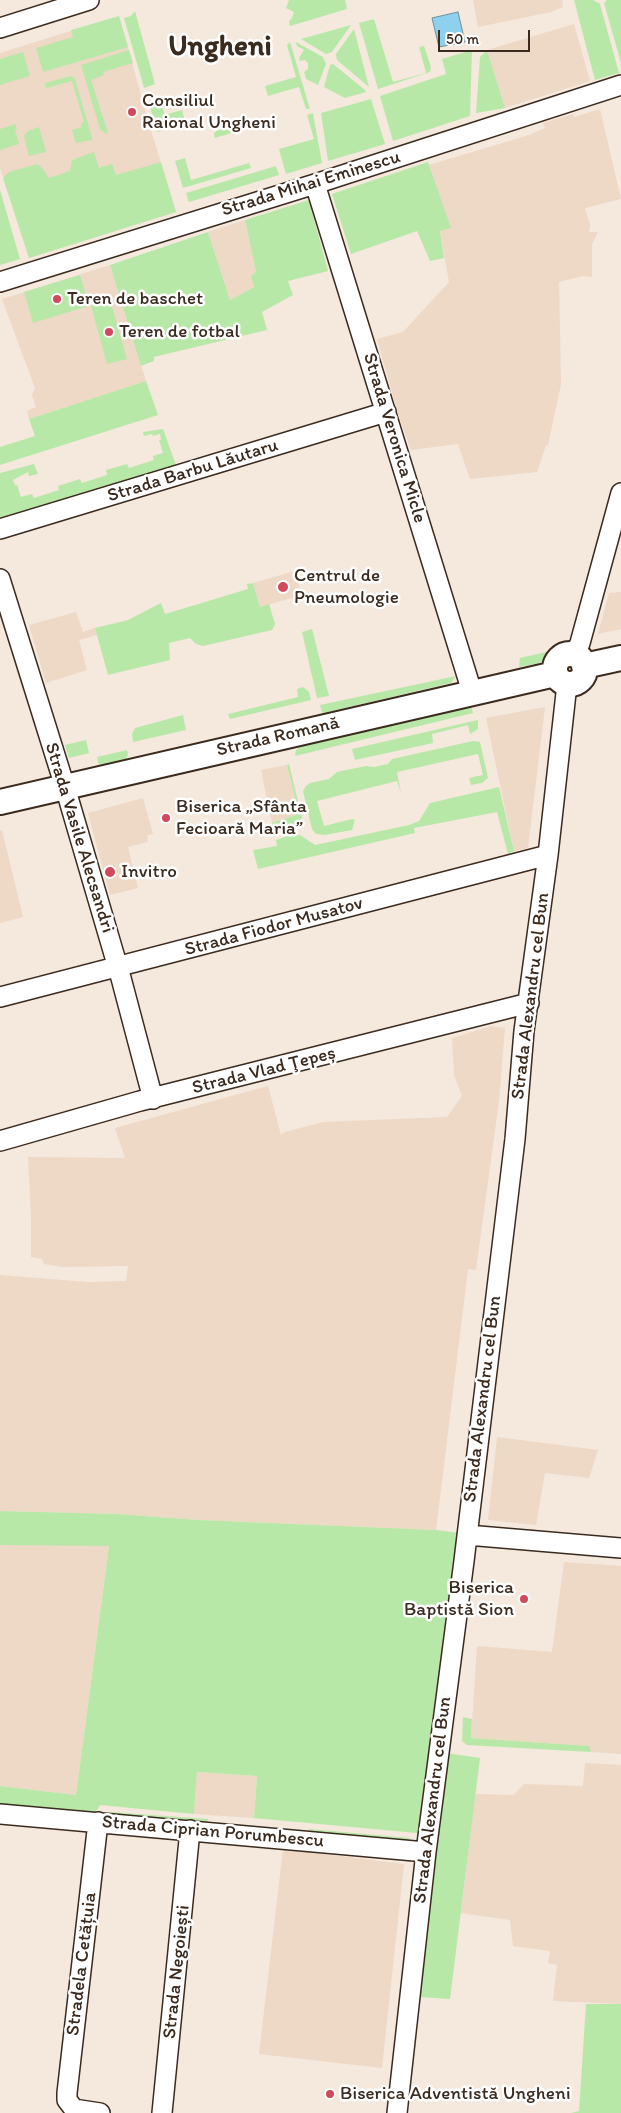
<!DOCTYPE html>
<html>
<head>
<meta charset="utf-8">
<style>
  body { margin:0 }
  #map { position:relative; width:621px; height:2113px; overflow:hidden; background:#f5e8dd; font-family:Itim,sans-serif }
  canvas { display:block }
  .scale { position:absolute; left:438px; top:30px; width:92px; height:22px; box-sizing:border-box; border:2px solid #3b2a1e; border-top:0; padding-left:6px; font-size:15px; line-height:18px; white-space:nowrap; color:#3b2a1e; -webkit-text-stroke:4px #fff; paint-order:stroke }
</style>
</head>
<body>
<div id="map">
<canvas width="621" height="2113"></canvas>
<div class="scale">50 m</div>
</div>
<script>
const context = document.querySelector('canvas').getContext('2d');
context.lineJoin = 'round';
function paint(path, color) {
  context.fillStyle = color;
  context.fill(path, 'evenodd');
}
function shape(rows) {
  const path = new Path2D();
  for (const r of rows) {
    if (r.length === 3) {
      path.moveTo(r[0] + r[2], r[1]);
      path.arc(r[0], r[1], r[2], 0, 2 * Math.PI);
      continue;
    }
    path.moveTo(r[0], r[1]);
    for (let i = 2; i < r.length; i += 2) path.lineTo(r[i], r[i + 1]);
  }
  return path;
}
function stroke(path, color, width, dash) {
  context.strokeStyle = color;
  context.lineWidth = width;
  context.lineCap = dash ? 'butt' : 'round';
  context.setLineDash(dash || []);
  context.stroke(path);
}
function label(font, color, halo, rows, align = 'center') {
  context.font = font + ' Itim,sans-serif';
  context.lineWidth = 5;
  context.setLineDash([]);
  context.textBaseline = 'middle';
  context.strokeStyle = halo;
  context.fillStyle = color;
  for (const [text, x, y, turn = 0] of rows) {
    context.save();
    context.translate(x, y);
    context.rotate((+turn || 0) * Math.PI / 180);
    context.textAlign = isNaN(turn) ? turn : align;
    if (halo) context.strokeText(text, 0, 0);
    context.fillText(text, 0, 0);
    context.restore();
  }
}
paint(shape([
  [473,0,562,0,563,7,551,12,478,27],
  [119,16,150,127,176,212,29,258,0,168,0,53],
  [574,24,590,81,505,108,487,50],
  [600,109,621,199,585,208,590,225,589,232,598,232,592,244,592,277,583,276,559,282,561,384,548,445,546,445,537,472,470,479,458,444,411,450,398,414,377,339,403,332,449,282,440,231,450,228,429,165,529,135,545,128,543,123,573,114,574,117],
  [245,220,256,272,254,287,230,300,208,232],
  [110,265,146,381,29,419,27,411,36,407,32,395,35,388,2,299],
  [295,571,302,595,260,607,253,583],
  [621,592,621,629,598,634,609,593],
  [76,612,83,632,95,628,97,635,79,640,87,670,46,683,29,625],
  [545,707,528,848,514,851,486,718],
  [287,765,299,814,272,823,261,770],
  [143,798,153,834,147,835,148,842,128,847,138,888,110,895,88,813],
  [2,830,23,917,0,923,0,831],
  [491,1026,505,1028,499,1101,476,1270,468,1269,436,1530,199,1520,118,1514,0,1511,0,1275,88,1282,126,1281,128,1266,62,1267,44,1264,42,1259,31,1257,31,1215,28,1157,125,1158,115,1128,268,1086,281,1135,285,1132,323,1122,447,1117,462,1096,454,1075,452,1038],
  [497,1437,598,1450,589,1478,545,1473,536,1525,488,1520],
  [0,1545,109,1545,76,1795,0,1786],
  [564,1562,621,1566,621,1754,591,1752,588,1746,471,1738,477,1646,552,1652],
  [585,1763,621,1765,621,2004,553,2001,557,1965,548,1963,550,1951,513,1946,510,1920,461,1913,475,1794,514,1795,524,1784,583,1786],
  [197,1772,257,1776,254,1818,194,1814],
  [283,1849,404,1864,382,2068,259,2054]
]), '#eed8c6');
paint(shape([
  [289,0,345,0,347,9,290,26,289,21,292,18,294,12,286,8],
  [574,0,593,0,600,4,619,73,595,80],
  [607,0,621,0,621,63,604,3],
  [135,11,155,84,144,88,124,18,131,16],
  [119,16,128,47,43,72,36,48,73,37,71,30],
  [374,19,393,82,426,73,419,47,424,46,431,67,430,72,378,89,359,23],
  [351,25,332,52,326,54,301,39],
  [354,29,369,87,337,60,336,54],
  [290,42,310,109,306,109,299,87,268,96,265,86,296,77,287,45],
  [296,42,323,57,326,64,318,85,306,79,304,72,308,69,308,63,305,60,300,61,299,58,304,50,297,46],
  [129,50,133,63,103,72,104,75,91,80,108,133,106,134,100,129,81,65],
  [472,50,470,116,393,141,380,96,446,74,442,59],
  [487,50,505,108,476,113,480,57],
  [23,52,30,76,0,85,0,59],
  [333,64,365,90,366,92,345,98,324,87,330,65],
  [71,76,75,79,92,138,92,140,76,143,72,130,82,127,81,123,84,122,72,81,46,88,45,83],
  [371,99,385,144,328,161,321,113],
  [161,103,165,115,182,110,186,124,157,132,150,106],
  [313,113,322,163,286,174,279,149,314,139,307,115],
  [262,117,264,123,215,138,214,134,216,131],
  [15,124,17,129,15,130,19,144,0,150,0,129],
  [39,127,46,152,29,156,24,136,28,131],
  [94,152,99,168,112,164,116,175,161,162,176,212,29,258,3,178,9,172,37,164,42,168,49,178,70,171,72,160],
  [185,158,191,180,249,163,251,168,183,188,175,161],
  [428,162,451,228,440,231,444,258,430,261,417,231,351,254,332,194],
  [276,166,279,175,189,202,186,193],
  [0,190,20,259,0,265],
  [309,200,328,271,288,281,293,295,262,312,267,330,154,357,154,361,141,366,110,265,208,232,230,300,254,287,251,276,256,272,245,220],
  [80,275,89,306,33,323,24,292],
  [110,300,127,359,107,364,91,306],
  [146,381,158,415,0,465,0,447,35,436,29,419],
  [163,429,176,465,172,471,0,522,0,473,34,464,38,474,29,476,28,472,13,480,15,485,17,485,21,497,32,494,34,498,59,490,58,486,80,479,82,483,107,475,106,470,127,464,129,468,154,460,153,456,163,453,159,440,161,440,160,434,153,436,152,434,144,436,143,432],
  [253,583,260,607,269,604,275,624,272,630,203,646,196,644,190,638,169,643,170,660,108,675,95,628,128,620,161,603,165,614,248,589,247,584],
  [312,629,329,696,317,698,302,632],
  [559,649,551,657,539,663,519,667,520,658],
  [456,676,451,683,324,713,322,712,320,705],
  [303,687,309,692,311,700,230,719,228,714,298,697,297,689],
  [471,706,473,713,295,756,296,750,301,746],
  [183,715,186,730,133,742,132,734,135,728],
  [478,720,478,729,470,734,468,725,432,734,433,743,355,760,352,749],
  [86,740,89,753,69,758,65,745],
  [473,741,480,742,488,778,482,783,471,785,469,778,483,775,478,754,397,772,401,793,397,781,317,801,324,826,352,819,355,820,352,830,325,835,316,834,312,829,303,791,306,786,310,783,329,779,337,772,366,766,374,767,388,764,392,759],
  [127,750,128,754,126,759,99,765,97,757],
  [289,764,302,818,298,825,274,831,272,823,299,814,287,765],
  [499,787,514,851,508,854,497,812,414,828,415,833,258,869,253,850,277,846,276,840,293,834,300,835,315,845,409,825,419,821,430,803],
  [0,1511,118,1514,199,1520,436,1530,460,1533,424,1845,416,1845,417,1833,254,1818,257,1776,197,1772,194,1814,100,1805,95,1813,0,1808,0,1786,76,1795,109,1546,0,1545],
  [463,1717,472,1719,471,1738,589,1746,591,1752,467,1745,462,1741],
  [446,1753,480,1758,450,1999,419,1997],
  [109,1812,208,1819,207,1825,108,1817],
  [309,1829,410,1838,409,1842,310,1832],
  [586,2004,621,2004,621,2113,571,2113,579,2111]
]), '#b8e8a8');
const water = shape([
  [458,12,465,42,439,47,432,18,458,12]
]);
paint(water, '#8ed1ef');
stroke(water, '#6d8e9b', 1);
const minor = shape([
  [0,28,89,0],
  [315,184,472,692],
  [0,282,315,184,621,85],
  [0,529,386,412],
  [0,579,65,787,121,978,153,1099],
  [575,655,580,643,621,493],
  [0,997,548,855],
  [0,1141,140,1101,529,1003],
  [467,1535,621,1548],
  [0,1814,426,1852],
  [98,1822,67,2093,67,2100,74,2109,100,2113],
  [162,2113,190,1830],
  [397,2113,426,1852,464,1561,515,1139,524,1031,548,855,567,684]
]);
const major = shape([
  [570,669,15],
  [584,666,621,658],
  [0,802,555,674]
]);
stroke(minor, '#3b2a1e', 22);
stroke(major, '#3b2a1e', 28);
stroke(minor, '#fff', 19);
stroke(major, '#fff', 24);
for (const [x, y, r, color] of [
  [132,112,5,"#d1495b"],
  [57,299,5,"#d1495b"],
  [109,332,5,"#d1495b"],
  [283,587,6,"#d1495b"],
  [166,818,5,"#d1495b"],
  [110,872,6,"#d1495b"],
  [524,1599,5,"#d1495b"],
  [330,2094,5,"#d1495b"]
]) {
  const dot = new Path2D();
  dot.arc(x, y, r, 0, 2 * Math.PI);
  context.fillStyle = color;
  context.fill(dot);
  stroke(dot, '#fff', 2);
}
label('19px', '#3b2a1e', '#fff', [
  ["Consiliul",142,101],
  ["Raional Ungheni",142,123],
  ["Teren de baschet",67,299],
  ["Teren de fotbal",119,332],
  ["Centrul de",294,576],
  ["Pneumologie",294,598],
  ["Biserica „Sfânta",176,807],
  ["Fecioară Maria”",176,829],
  ["Invitro",121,872],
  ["Biserica",514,1588,"right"],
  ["Baptistă Sion",514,1610,"right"],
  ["Biserica Adventistă Ungheni",340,2094]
], 'left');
label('19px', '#3b2a1e', '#fff', [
  ["Strada Mihai Eminescu",311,184,-17],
  ["Strada Veronica Micle",394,438,73],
  ["Strada Barbu Lăutaru",193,471,-17],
  ["Strada Romană",278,737,-13],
  ["Strada Vasile Alecsandri",79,838,73],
  ["Strada Fiodor Musatov",274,927,-15],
  ["Strada Alexandru cel Bun",531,996,-83],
  ["Strada Vlad Ţepeș",264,1071,-14],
  ["Strada Alexandru cel Bun",483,1399,-83],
  ["Strada Alexandru cel Bun",433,1800,-83],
  ["Strada Ciprian Porumbescu",213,1832,5],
  ["Stradela Cetățuia",82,1964,-83],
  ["Strada Negoiești",177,1972,-84]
]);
label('bold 29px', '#3b2a1e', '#fff', [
  ["Ungheni",220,48]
]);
</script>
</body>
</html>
